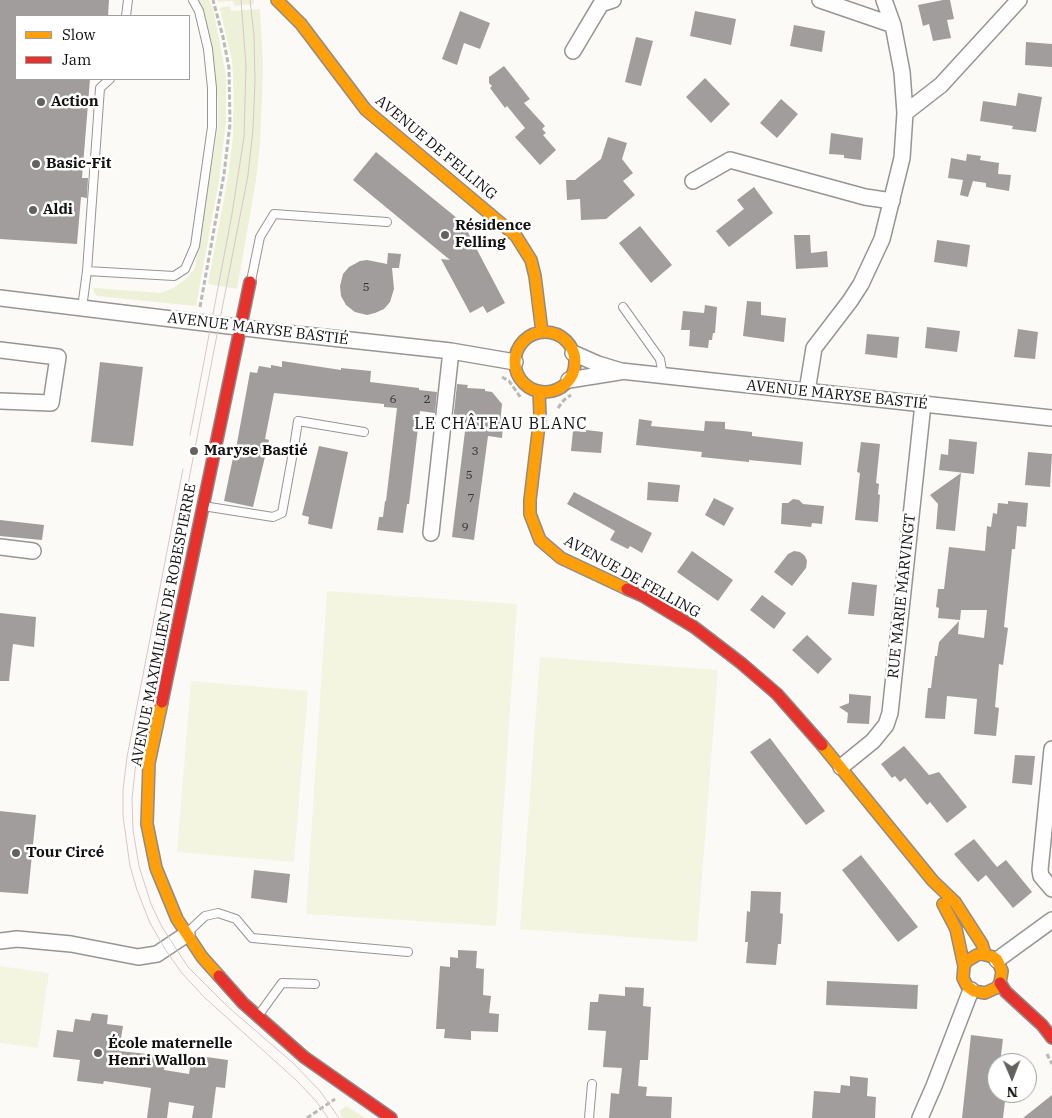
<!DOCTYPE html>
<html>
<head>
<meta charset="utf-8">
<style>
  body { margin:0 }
  #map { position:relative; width:1052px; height:1118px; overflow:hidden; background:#fcfaf7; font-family:"IBM Plex Serif",serif }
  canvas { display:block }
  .legend { position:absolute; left:15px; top:15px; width:175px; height:65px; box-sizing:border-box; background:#fff; border:1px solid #9f9f9f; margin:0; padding:6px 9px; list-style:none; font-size:15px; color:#101010 }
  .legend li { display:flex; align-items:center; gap:10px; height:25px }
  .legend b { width:25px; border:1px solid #9f9f9f }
  .north { position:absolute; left:987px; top:1053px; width:50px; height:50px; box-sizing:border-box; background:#fff; border:1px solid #9f9f9f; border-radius:50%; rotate:179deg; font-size:14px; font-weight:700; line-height:20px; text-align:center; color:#101010 }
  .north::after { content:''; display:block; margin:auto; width:18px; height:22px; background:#636261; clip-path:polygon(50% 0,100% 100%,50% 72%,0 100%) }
</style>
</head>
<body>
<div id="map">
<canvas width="1052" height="1118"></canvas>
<ul class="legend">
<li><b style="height:6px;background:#ff9f0a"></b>Slow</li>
<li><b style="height:6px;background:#e5322d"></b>Jam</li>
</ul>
<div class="north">N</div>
</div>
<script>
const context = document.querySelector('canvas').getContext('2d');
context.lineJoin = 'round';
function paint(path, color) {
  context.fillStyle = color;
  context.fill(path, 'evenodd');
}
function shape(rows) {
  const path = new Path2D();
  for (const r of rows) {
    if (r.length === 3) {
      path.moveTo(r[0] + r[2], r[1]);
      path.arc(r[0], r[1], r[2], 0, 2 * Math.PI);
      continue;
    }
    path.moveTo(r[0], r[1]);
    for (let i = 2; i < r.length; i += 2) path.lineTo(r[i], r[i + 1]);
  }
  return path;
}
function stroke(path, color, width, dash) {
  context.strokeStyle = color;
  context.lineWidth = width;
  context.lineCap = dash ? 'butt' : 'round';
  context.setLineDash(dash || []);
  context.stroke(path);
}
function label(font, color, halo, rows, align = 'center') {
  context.font = font + ' "IBM Plex Serif",serif';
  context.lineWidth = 5;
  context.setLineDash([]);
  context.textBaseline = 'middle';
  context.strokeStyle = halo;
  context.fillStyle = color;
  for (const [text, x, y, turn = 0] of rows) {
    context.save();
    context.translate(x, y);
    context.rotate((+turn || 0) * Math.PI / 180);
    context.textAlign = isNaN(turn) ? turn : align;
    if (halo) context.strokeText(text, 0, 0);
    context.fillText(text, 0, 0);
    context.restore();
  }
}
paint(shape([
  [198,0,209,0,213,8,226,75,226,121,219,180,196,306,97,296,94,292,94,288,161,293,173,288,185,280,195,268,218,127,218,101,215,72,205,16],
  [216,0,254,0,254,4,234,6,233,1,219,2],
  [230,6,231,11,260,9,263,69,260,144,256,180,237,289,208,284,228,177,233,137,234,93,232,60,220,9,222,7],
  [347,1106,365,1118,342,1118,339,1111]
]), '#ecf1d7');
paint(shape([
  [327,591,517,604,496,926,306,914],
  [540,657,718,670,697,942,520,929],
  [191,681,308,691,294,862,177,852],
  [0,966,49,973,38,1048,0,1043]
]), '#f4f5e1');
paint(shape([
  [0,0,109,0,108,16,16,16,16,79,90,79,82,178,88,178,87,198,81,197,77,244,0,239],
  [943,0,950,0,954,19,947,20,951,38,933,41,929,24,923,26,918,5],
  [460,11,490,23,480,49,464,43,457,65,442,59],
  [695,11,736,19,731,45,690,36],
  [794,25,825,31,822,52,790,46],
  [636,37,653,41,641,86,625,82],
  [1026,42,1052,44,1052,67,1025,65],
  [504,66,530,99,524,103,545,126,542,129,546,133,543,135,556,150,540,165,515,137,525,128,507,106,505,108,490,88,492,86,489,83,489,77],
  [705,78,730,104,711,123,686,97],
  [1018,93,1042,97,1036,132,1012,129,1013,126,980,121,983,101,1016,106],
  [781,99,798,114,777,138,760,123],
  [831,133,863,138,861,160,844,158,844,155,829,154],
  [608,137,627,143,622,159,633,173,623,181,635,195,606,219,581,220,580,199,567,200,566,180,575,180,601,159],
  [376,152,463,223,505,303,487,313,483,306,470,313,441,259,450,260,353,180],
  [967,154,981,156,980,160,999,163,998,174,1011,175,1009,191,986,187,986,183,973,181,968,197,960,195,963,180,948,178,951,158,966,161],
  [754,187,773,213,729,247,716,231,744,209,737,200],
  [640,226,672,265,651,283,619,243],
  [794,235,810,235,811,253,827,251,828,267,796,269],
  [937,240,970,245,967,267,934,262],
  [388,253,401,254,399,268,392,268,394,289,390,302,384,309,375,313,367,315,355,312,346,305,341,296,340,286,343,274,349,267,360,261,367,260,387,264],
  [747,301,761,302,761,315,786,318,784,342,743,336],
  [705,305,717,307,715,333,713,333,712,340,709,340,708,348,689,346,690,330,681,330,683,311,704,313],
  [927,327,960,331,957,352,925,348],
  [1018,329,1038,332,1035,359,1014,357],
  [867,334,899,337,897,358,865,354],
  [282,361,341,370,341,368,371,371,370,382,419,388,419,390,437,392,435,413,420,411,409,504,407,504,403,533,377,530,379,517,383,517,385,501,386,501,397,408,384,407,384,404,274,393,265,439,269,440,253,507,224,501,234,453,235,454,250,372,257,373,259,366,271,368,271,365,282,367],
  [100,362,143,367,133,446,91,442],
  [457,384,468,385,467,388,485,389,485,391,492,392,502,404,500,424,503,425,502,438,488,436,474,540,452,537,466,423,453,422],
  [639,419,652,421,651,426,704,431,705,421,725,422,725,429,752,432,752,436,803,442,801,465,749,460,749,462,701,457,702,452,636,445],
  [586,430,603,432,601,453,571,451,573,431,586,432],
  [949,439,977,442,974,474,939,470,941,454,948,455],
  [861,442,880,444,876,483,879,484,878,494,880,495,878,522,855,520,860,473,857,472],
  [319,446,348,452,332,529,308,524,309,517,302,515],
  [1028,452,1052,454,1050,487,1025,485],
  [961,473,955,531,936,529,938,504,930,495],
  [648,482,680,485,678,502,647,500],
  [574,492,652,533,642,553,630,546,628,549,610,540,615,531,567,504],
  [714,498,734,508,724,526,705,515],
  [793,499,799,500,803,504,824,506,822,524,812,523,811,527,781,524,782,503,788,503],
  [1008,501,1028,503,1026,527,1017,526,1015,549,1012,549,1004,627,1008,628,1003,665,999,664,995,707,999,708,996,736,974,734,977,699,947,696,945,719,925,718,928,688,931,688,935,656,937,656,939,642,959,621,958,634,984,638,987,610,961,610,960,620,938,618,939,608,936,607,938,589,944,589,949,547,985,551,987,526,991,527,993,513,997,514,998,503,1008,504],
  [0,520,44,525,42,540,0,536],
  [692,551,733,580,718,601,677,572],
  [794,551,800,552,805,556,807,561,806,568,792,586,774,572,788,554],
  [852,582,877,585,874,616,848,614],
  [762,595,786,613,774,629,750,610],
  [0,613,36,617,34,647,13,644,9,681,0,681],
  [807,635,832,659,818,674,792,650],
  [849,694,871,696,869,724,847,723,848,713,839,707,849,703],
  [770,738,825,811,806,825,750,752],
  [904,746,929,775,939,772,967,807,947,823,930,802,927,805,905,778,900,782,895,776,892,778,881,764],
  [1015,755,1035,756,1032,785,1012,783],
  [0,811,36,815,28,894,0,892],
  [974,839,997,867,1006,860,1032,892,1013,908,986,875,978,882,954,854],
  [861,855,918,927,898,942,842,870],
  [254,870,290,874,287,903,251,898],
  [751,891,781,892,780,913,783,914,781,944,778,944,776,965,746,963,748,942,745,942,747,911,750,912],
  [458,950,477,951,476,968,484,969,483,995,491,996,489,1013,499,1014,498,1032,471,1031,471,1040,444,1038,445,1029,436,1029,440,966,450,967,450,957,458,958],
  [827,981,918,985,917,1009,826,1005],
  [625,987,644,988,643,1006,651,1007,648,1060,640,1060,638,1086,647,1087,646,1096,672,1097,671,1118,609,1118,611,1093,619,1094,622,1068,603,1067,606,1031,588,1030,590,1002,598,1002,599,994,625,996],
  [92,1013,108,1015,107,1024,123,1026,119,1051,166,1056,164,1070,189,1074,192,1055,228,1060,225,1088,216,1087,212,1118,192,1118,194,1106,169,1102,167,1118,147,1118,151,1088,104,1081,103,1084,77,1081,80,1060,53,1057,57,1030,73,1032,75,1019,90,1021],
  [971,1035,1003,1039,1000,1063,997,1063,997,1093,1006,1093,1003,1118,962,1118],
  [850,1076,868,1078,867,1096,876,1097,875,1118,812,1118,814,1091,840,1093,841,1085,850,1086],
  [1052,1095,1052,1118,1023,1118]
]), '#a09d9c');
const lane = shape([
  [126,16,128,0],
  [110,79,100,88,87,271,174,276,185,269,195,246,212,127,212,88,208,49,199,11,193,0],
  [251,281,260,237,274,214,387,222],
  [623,307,660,359,663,376],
  [82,308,87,271],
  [203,506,273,517,282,513,294,447,298,421,364,432],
  [187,933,205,916,218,913,236,919,252,938,408,952],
  [258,1016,282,983,315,984],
  [589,1118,592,1084]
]);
const street = shape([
  [820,0,893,25],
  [573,51,601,4,613,0],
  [905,113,941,85,1019,0],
  [693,181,730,160,865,197,892,201],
  [0,298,286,333,451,351,515,362],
  [0,350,58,357,51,403,0,401],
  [573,353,598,364,621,371,1052,418],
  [569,380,619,372],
  [807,391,814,348,850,301,861,284,882,239,902,158,905,113,902,72,893,25,884,0],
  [431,533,451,351],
  [0,547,33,551],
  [1052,749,1040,870,1041,876,1052,889],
  [841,767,873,741,886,725,890,713,923,404],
  [0,941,17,939,71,944,138,957,157,954,187,934],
  [997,960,1052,920],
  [920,1118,934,1086,971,990]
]);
const slow = shape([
  [277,0,301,24,366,110,516,236,531,260,535,276,542,332],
  [545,362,30],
  [539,391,540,416,530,500,530,514,540,540,561,558,627,589],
  [162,702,149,763,147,824,156,868,177,919,202,957,219,976],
  [822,745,933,881,955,902,982,944,985,954],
  [943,904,956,929,964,966,963,978,967,986,974,991,985,993,996,988,1000,983,1002,971,997,960,993,957,982,954,977,955,967,961,964,966]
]);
const jam = shape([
  [627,589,643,596,694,627,741,663,777,694,822,745],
  [162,702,250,282],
  [219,976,243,1003,304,1057,391,1118],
  [1000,983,1006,992,1042,1025,1052,1038]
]);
stroke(lane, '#969594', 10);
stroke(street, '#969594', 18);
stroke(slow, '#8d8c8b', 14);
stroke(jam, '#8d8c8b', 14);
stroke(shape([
  [200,307,224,174,230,124,229,68,223,37,213,0],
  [502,377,509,381,521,398],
  [558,408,564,400,571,395],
  [1047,1054,1052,1064],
  [307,1118,335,1099]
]), '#b9b9b8', 3, [5, 2.5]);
stroke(lane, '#fffefe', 8);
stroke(street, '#fffefe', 15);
stroke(slow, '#ff9f0a', 11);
stroke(jam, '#e5322d', 11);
stroke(shape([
  [250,0,254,35,255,80,253,129,248,175,138,742,132,799,133,830,139,866,151,904,162,927,188,967,227,1006,293,1063,320,1091,339,1118],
  [190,435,232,214,244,137,246,66,241,0],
  [183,469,127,757,123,790,123,816,130,866,137,890,150,923,165,949,181,972,204,997,296,1080,316,1101,328,1118]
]), '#d8c6cb', 1);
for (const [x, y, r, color] of [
  [41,102,5,"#636261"],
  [36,164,5,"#636261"],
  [33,210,5,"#636261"],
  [445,235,5,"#636261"],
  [194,451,5,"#636261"],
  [16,853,5,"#636261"],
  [98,1053,5,"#636261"]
]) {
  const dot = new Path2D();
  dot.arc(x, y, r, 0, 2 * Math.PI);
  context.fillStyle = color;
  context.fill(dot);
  stroke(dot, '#fff', 2);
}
label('12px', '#343333', null, [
  ["5",366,288],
  ["6",393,400],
  ["2",427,400],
  ["3",475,452],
  ["5",469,476],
  ["7",471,499],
  ["9",465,528]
]);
label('bold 15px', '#101010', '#fff', [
  ["Action",51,102],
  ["Basic-Fit",46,164],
  ["Aldi",43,210],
  ["Résidence",455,226],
  ["Felling",455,243],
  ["Maryse Bastié",204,451],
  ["Tour Circé",26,853],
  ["École maternelle",108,1044],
  ["Henri Wallon",108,1061]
], 'left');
label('15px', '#101010', '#fff', [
  ["AVENUE DE FELLING",436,148,40],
  ["AVENUE MARYSE BASTIÉ",258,329,7],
  ["AVENUE MARYSE BASTIÉ",837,395,6],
  ["AVENUE DE FELLING",632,577,29],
  ["RUE MARIE MARVINGT",902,596,-84],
  ["AVENUE MAXIMILIEN DE ROBESPIERRE",164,625,-79]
]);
context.letterSpacing = '1px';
label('16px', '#101010', '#fff', [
  ["LE CHÂTEAU BLANC",501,424]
]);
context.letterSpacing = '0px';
</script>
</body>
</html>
